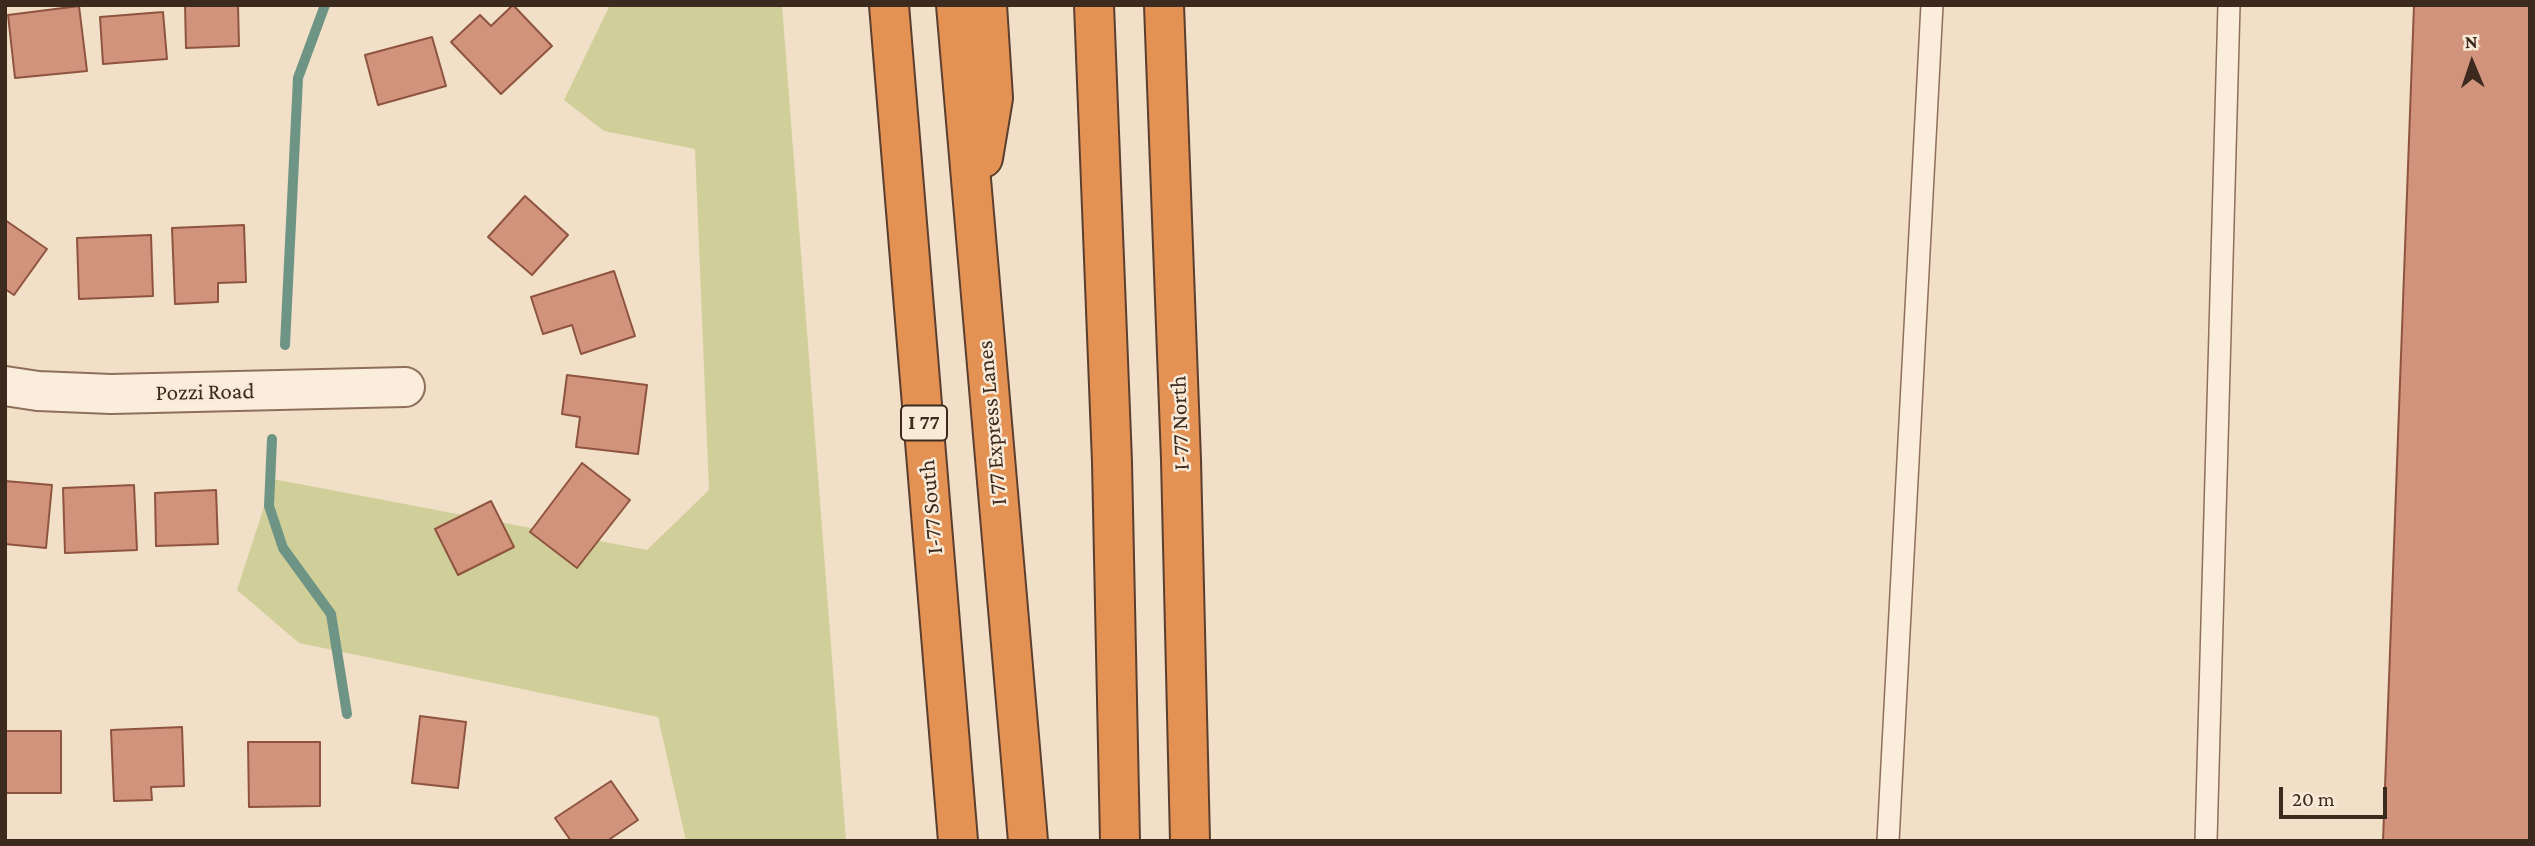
<!DOCTYPE html>
<html>
<head>
<meta charset="utf-8">
<style>
  body { margin:0 }
  #map { position:relative; width:2535px; height:846px; overflow:hidden; background:#f1dfc7; font-family:"Crimson Pro",serif }
  canvas { display:block }
  .frame { position:absolute; inset:0; border:7px solid #3d2a1f; pointer-events:none }
  .north { position:absolute; left:2437px; top:28px; width:70px; height:70px; -webkit-text-stroke:5px #f8ead7; paint-order:stroke; rotate:358deg; font-size:19px; font-weight:700; line-height:28px; text-align:center; color:#3d2a1f }
  .north::after { content:''; display:block; margin:auto; width:24px; height:32px; background:#3d2a1f; clip-path:polygon(50% 0,100% 100%,50% 72%,0 100%) }
  .scale { position:absolute; left:2279px; top:787px; width:108px; height:32px; box-sizing:border-box; border:4px solid #3d2a1f; border-top:0; padding-left:9px; font-size:21px; line-height:24px; white-space:nowrap; color:#3d2a1f; -webkit-text-stroke:5px #f8ead7; paint-order:stroke }
</style>
</head>
<body>
<div id="map">
<canvas width="2535" height="846"></canvas>
<div class="frame"></div>
<div class="north">N</div>
<div class="scale">20 m</div>
</div>
<script>
const context = document.querySelector('canvas').getContext('2d');
context.lineJoin = 'round';
function paint(path, color) {
  context.fillStyle = color;
  context.fill(path, 'evenodd');
}
function shape(rows) {
  const path = new Path2D();
  for (const r of rows) {
    path.moveTo(r[0], r[1]);
    for (let i = 2; i < r.length; i += 2) path.lineTo(r[i], r[i + 1]);
  }
  return path;
}
function stroke(path, color, width, dash) {
  context.strokeStyle = color;
  context.lineWidth = width;
  context.lineCap = dash ? 'butt' : 'round';
  context.setLineDash(dash || []);
  context.stroke(path);
}
function label(font, color, halo, rows, align = 'center') {
  context.font = font + ' "Crimson Pro",serif';
  context.lineWidth = 5;
  context.setLineDash([]);
  context.textBaseline = 'middle';
  context.strokeStyle = halo;
  context.fillStyle = color;
  for (const [text, x, y, turn = 0] of rows) {
    context.save();
    context.translate(x, y);
    context.rotate((+turn || 0) * Math.PI / 180);
    context.textAlign = isNaN(turn) ? turn : align;
    if (halo) context.strokeText(text, 0, 0);
    context.fillText(text, 0, 0);
    context.restore();
  }
}
paint(shape([
  [610,5,782,5,846,841,686,841,658,717,299,643,237,590,273,479,647,550,709,490,695,149,604,131,564,100]
]), '#d0cf99');
stroke(shape([
  [285,345,298,78,325,5],
  [272,439,269,506,283,548,331,614,347,714]
]), '#6e9485', 10);
const building = shape([
  [185,5,238,5,239,46,186,48,185,5],
  [513,5,552,46,501,94,451,42,480,15,491,26,513,5],
  [2414,5,2530,5,2530,841,2383,841,2414,5],
  [79,6,87,71,15,78,8,15,79,6],
  [163,12,167,59,103,64,100,17,163,12],
  [432,37,446,86,378,105,365,55,432,37],
  [525,196,568,235,532,275,488,237,525,196],
  [5,220,47,249,14,295,5,289,5,220],
  [244,225,246,282,218,283,218,302,175,304,172,228,244,225],
  [151,235,153,296,79,299,77,238,151,235],
  [614,271,635,336,581,354,572,325,543,334,531,297,614,271],
  [567,375,647,385,638,454,576,447,580,417,562,414,567,375],
  [582,463,630,500,577,568,530,532,582,463],
  [5,481,52,485,46,548,5,544,5,481],
  [134,485,137,550,65,553,63,488,134,485],
  [216,490,218,544,156,546,155,493,216,490],
  [491,501,514,547,458,575,435,529,491,501],
  [420,716,466,722,458,788,412,783,420,716],
  [182,727,184,786,151,787,152,800,114,801,111,730,182,727],
  [5,731,61,731,61,793,5,793,5,731],
  [248,742,320,742,320,806,249,807,248,742],
  [611,781,638,820,607,841,571,841,555,818,611,781]
]);
paint(building, '#d1937b');
stroke(building, '#8e543f', 2);
const lane = shape([
  [1888,841,1932,5],
  [2206,841,2229,5]
]);
const street = shape([
  [5,386,38,391,111,394,405,387]
]);
const highway = shape([
  [889,5,958,841],
  [956,5,1028,841],
  [1094,5,1112,462,1120,841],
  [1164,5,1181,460,1190,841],
  [983,158,993,98,987,5]
]);
stroke(lane, '#8e6f5b', 24);
stroke(street, '#8e6f5b', 42);
stroke(highway, '#5c3e2f', 42);
stroke(lane, '#fbeddb', 21);
stroke(street, '#fbeddb', 38);
stroke(highway, '#e39254', 38);
for (const [x, y, w] of [
  [924,423,46]
]) {
  const box = new Path2D();
  box.roundRect(x - w / 2, y - 17.5, w, 35, 5);
  context.fillStyle = '#f8ead7';
  context.fill(box);
  stroke(box, '#3d2a1f', 2);
}
label('bold 21px', '#3d2a1f', null, [
  ["I 77",924,423]
]);
label('23px', '#3d2a1f', '#f8ead7', [
  ["Pozzi Road",205,392,-1],
  ["I 77 Express Lanes",992,423,-95],
  ["I-77 North",1180,423,-92],
  ["I-77 South",931,507,-95]
]);
</script>
</body>
</html>
